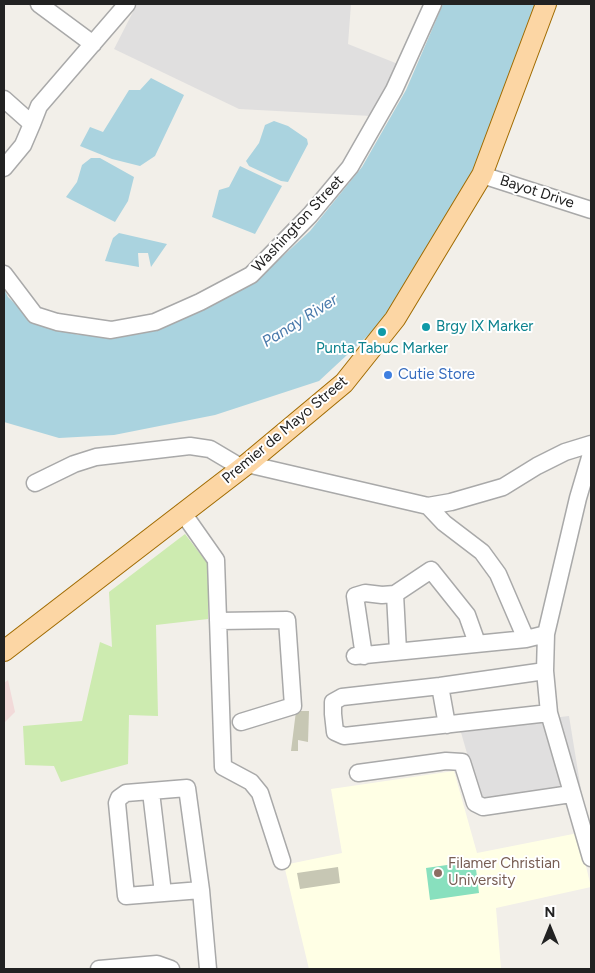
<!DOCTYPE html>
<html>
<head>
<meta charset="utf-8">
<style>
  body { margin:0 }
  #map { position:relative; width:595px; height:973px; overflow:hidden; background:#f2efe9; font-family:Figtree,sans-serif }
  canvas { display:block }
  .frame { position:absolute; inset:0; border:5px solid #222; pointer-events:none }
  .north { position:absolute; left:525px; top:903px; width:50px; height:50px; -webkit-text-stroke:4px #fff; paint-order:stroke; rotate:0deg; font-size:14px; font-weight:700; line-height:20px; text-align:center; color:#222 }
  .north::after { content:''; display:block; margin:auto; width:18px; height:22px; background:#222; clip-path:polygon(50% 0,100% 100%,50% 72%,0 100%) }
</style>
</head>
<body>
<div id="map">
<canvas width="595" height="973"></canvas>
<div class="frame"></div>
<div class="north">N</div>
</div>
<script>
const context = document.querySelector('canvas').getContext('2d');
context.lineJoin = 'round';
function paint(path, color) {
  context.fillStyle = color;
  context.fill(path, 'evenodd');
}
function shape(rows) {
  const path = new Path2D();
  for (const r of rows) {
    path.moveTo(r[0], r[1]);
    for (let i = 2; i < r.length; i += 2) path.lineTo(r[i], r[i + 1]);
  }
  return path;
}
function stroke(path, color, width, dash) {
  context.strokeStyle = color;
  context.lineWidth = width;
  context.lineCap = dash ? 'butt' : 'round';
  context.setLineDash(dash || []);
  context.stroke(path);
}
function label(font, color, halo, rows, align = 'center') {
  context.font = font + ' Figtree,sans-serif';
  context.lineWidth = 4;
  context.setLineDash([]);
  context.textBaseline = 'middle';
  context.strokeStyle = halo;
  context.fillStyle = color;
  for (const [text, x, y, turn = 0] of rows) {
    context.save();
    context.translate(x, y);
    context.rotate((+turn || 0) * Math.PI / 180);
    context.textAlign = isNaN(turn) ? turn : align;
    if (halo) context.strokeText(text, 0, 0);
    context.fillText(text, 0, 0);
    context.restore();
  }
}
paint(shape([
  [137,4,351,4,348,44,398,64,371,116,239,109,114,49],
  [569,716,582,796,498,812,481,802,460,729]
]), '#e0dfdf');
paint(shape([
  [8,680,15,712,4,723,4,683]
]), '#f2dad9');
paint(shape([
  [454,771,477,853,578,833,591,887,496,908,501,969,309,969,284,865,342,853,331,789]
]), '#ffffe5');
paint(shape([
  [296,711,309,711,308,742,298,740,298,751,291,751],
  [338,867,340,883,300,889,297,873]
]), '#c7c7b4');
paint(shape([
  [185,534,208,564,208,619,156,625,158,716,129,715,128,764,61,782,54,766,25,765,23,726,82,721,100,642,112,647,109,592]
]), '#cdebb0');
paint(shape([
  [475,861,479,893,430,900,426,868]
]), '#88e0be');
paint(shape([
  [443,4,540,4,464,194,390,315,319,381,215,415,114,435,59,438,4,422,4,289,8,297,36,324,79,335,128,333,181,319,256,281,310,231,362,167,406,90],
  [151,78,184,95,155,156,140,166,112,159,80,146,90,127,103,132,129,90,140,90],
  [274,121,288,126,307,139,308,144,288,182,281,181,249,166,246,161,259,143,265,125],
  [91,158,100,158,134,177,128,201,115,222,66,197,77,182,82,165],
  [240,166,282,186,255,234,212,217,219,190,229,187],
  [119,233,167,244,151,267,148,253,138,253,139,267,105,261,113,238]
]), '#aad3df');
const minor = shape([
  [39,4,93,44],
  [4,99,32,124,39,106,127,4],
  [4,168,23,145,32,124],
  [482,175,591,210],
  [4,274,35,315,57,322,111,330,155,322,200,302,251,275,310,215,350,167,394,90,433,4],
  [591,454,578,498,546,634,545,671,549,713,591,858],
  [247,464,428,506,451,502,503,487,537,466,565,452,591,444],
  [35,483,74,464,96,457,190,446,210,449,242,468],
  [428,506,444,523,482,552,498,574,526,639],
  [183,513,216,560,223,767,251,782,260,793,282,861],
  [395,594,398,651],
  [218,621,287,620,293,706,241,722],
  [355,656,526,639,546,634],
  [364,656,355,596,365,593,382,595,395,594,431,570,467,615,477,643],
  [545,671,440,686,342,697,333,702,333,714,335,732,344,736,549,713],
  [440,686,447,725],
  [358,773,446,761,462,762,475,803,483,807,571,794],
  [151,792,163,893],
  [201,890,126,896,117,803,119,798,126,793,187,788,201,890,208,969],
  [99,969,157,964,171,969]
]);
const major = shape([
  [4,651,247,464,344,383,395,319,482,175,546,4]
]);
stroke(minor, '#a9a9a9', 19);
stroke(major, '#a06b00', 22);
stroke(minor, '#fff', 16);
stroke(major, '#fcd6a4', 20);
for (const [x, y, r, color] of [
  [426,327,5,"#0f9aa8"],
  [382,332,5,"#0f9aa8"],
  [388,375,5,"#3f7fe0"],
  [438,873,5,"#8d6e63"]
]) {
  const dot = new Path2D();
  dot.arc(x, y, r, 0, 2 * Math.PI);
  context.fillStyle = color;
  context.fill(dot);
  stroke(dot, '#fff', 2);
}
label('15px', '#222', '#fff', [
  ["Bayot Drive",537,192,18],
  ["Washington Street",298,224,-47],
  ["Premier de Mayo Street",285,430,-40]
]);
label('15px', '#0d838f', '#fff', [
  ["Brgy IX Marker",436,327],
  ["Punta Tabuc Marker",382,349,"center"]
], 'left');
label('15px', '#366cbe', '#fff', [
  ["Cutie Store",398,375]
], 'left');
label('15px', '#785e54', '#fff', [
  ["Filamer Christian",448,864],
  ["University",448,881]
], 'left');
label('italic 16px', '#4a7aab', '#fff', [
  ["Panay River",300,321,-32]
]);
</script>
</body>
</html>
